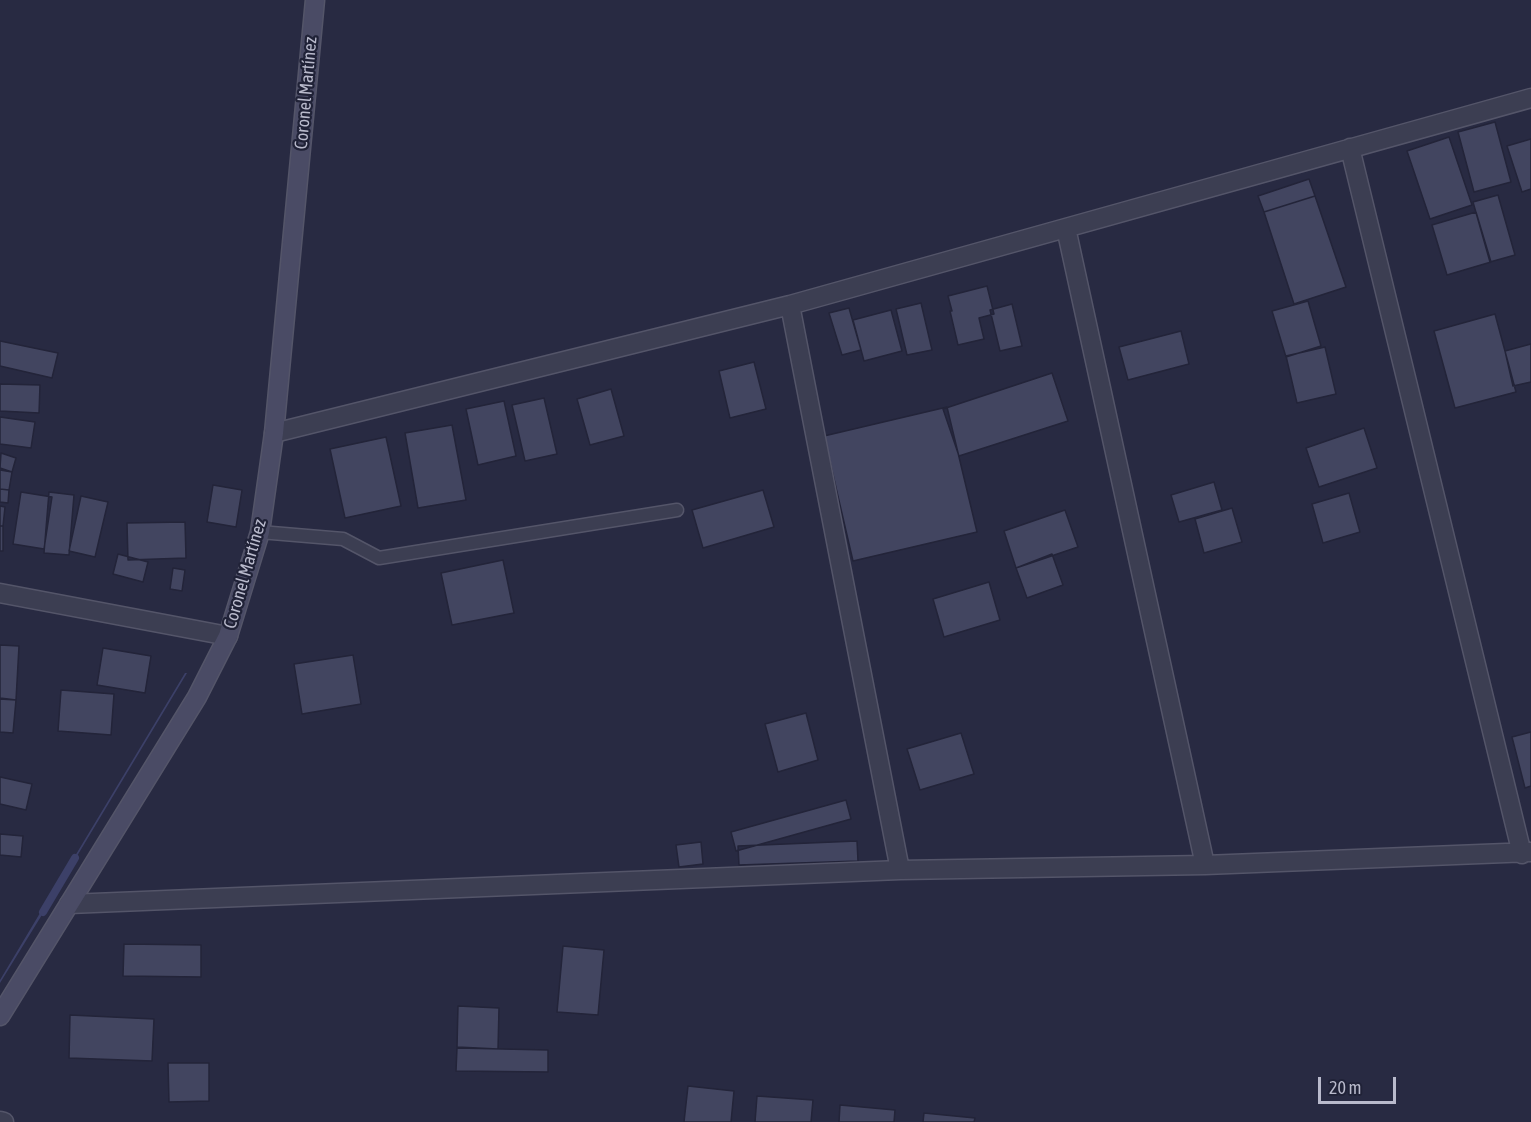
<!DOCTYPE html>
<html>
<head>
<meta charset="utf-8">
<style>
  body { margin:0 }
  #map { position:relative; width:1531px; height:1122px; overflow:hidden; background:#282a42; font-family:"Asap Condensed",sans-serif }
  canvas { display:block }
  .scale { position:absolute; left:1318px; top:1077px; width:78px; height:27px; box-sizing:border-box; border:3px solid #b9bacc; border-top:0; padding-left:8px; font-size:18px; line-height:21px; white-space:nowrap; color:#b9bacc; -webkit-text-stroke:4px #202237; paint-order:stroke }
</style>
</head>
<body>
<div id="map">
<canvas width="1531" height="1122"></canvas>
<div class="scale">20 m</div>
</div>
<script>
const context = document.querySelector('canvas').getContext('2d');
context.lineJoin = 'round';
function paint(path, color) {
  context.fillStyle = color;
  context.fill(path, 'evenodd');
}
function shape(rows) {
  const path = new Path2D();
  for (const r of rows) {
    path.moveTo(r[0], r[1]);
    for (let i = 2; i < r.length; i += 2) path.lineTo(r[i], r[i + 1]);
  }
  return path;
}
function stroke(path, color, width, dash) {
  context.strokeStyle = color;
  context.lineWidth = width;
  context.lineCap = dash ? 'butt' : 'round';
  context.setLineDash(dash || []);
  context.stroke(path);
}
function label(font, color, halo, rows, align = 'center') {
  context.font = font + ' "Asap Condensed",sans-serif';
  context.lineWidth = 4.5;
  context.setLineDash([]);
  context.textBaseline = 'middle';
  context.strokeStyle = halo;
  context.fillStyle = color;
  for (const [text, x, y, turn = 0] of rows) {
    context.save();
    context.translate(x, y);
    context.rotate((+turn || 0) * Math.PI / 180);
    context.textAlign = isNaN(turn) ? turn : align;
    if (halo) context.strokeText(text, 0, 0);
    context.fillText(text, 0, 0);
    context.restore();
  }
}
paint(shape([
  [185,673,187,673,71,866,69,866],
  [46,903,48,905,0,983,0,980]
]), '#3c4068');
stroke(shape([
  [43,912,75,858]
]), '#3c4068', 8);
const building = shape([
  [1495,122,1511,182,1474,192,1458,132,1495,122],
  [1449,137,1472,205,1430,219,1407,151,1449,137],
  [1531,139,1531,189,1522,192,1507,146,1531,139],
  [1309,179,1315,196,1264,212,1258,196,1309,179],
  [1498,195,1515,255,1490,262,1473,202,1498,195],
  [1315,196,1346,287,1294,304,1264,212,1315,196],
  [1476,212,1491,262,1447,275,1432,225,1476,212],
  [987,286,994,314,979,318,984,339,958,345,950,311,952,311,948,296,987,286],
  [1308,301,1321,346,1286,357,1272,311,1308,301],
  [921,303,932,350,907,355,896,309,921,303],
  [1012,304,1022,346,1000,351,990,310,1012,304],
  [849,308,861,350,842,355,829,313,849,308],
  [891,310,902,351,864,361,853,320,891,310],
  [1495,314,1516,392,1455,408,1434,331,1495,314],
  [1181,331,1189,364,1128,380,1119,347,1181,331],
  [0,341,58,353,52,378,0,366,0,341],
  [1531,344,1531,382,1513,386,1505,351,1531,344],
  [1325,347,1336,394,1297,403,1286,356,1325,347],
  [754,362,766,409,730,418,719,371,754,362],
  [1052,373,1068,421,959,456,943,409,1052,373],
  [0,384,40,385,39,413,0,411,0,384],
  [611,389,624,436,590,445,577,399,611,389],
  [544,398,557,454,525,461,512,405,544,398],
  [504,401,516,456,478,465,466,409,504,401],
  [947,407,977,532,853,561,824,436,947,407],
  [0,417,35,422,31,448,0,444,0,417],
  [452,425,466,500,418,508,405,433,452,425],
  [1364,428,1377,468,1319,487,1306,448,1364,428],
  [386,437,401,506,345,518,330,449,386,437],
  [1,453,16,458,12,472,0,468,1,453],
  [0,470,12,472,9,490,0,489,0,470],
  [1214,482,1222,510,1179,522,1171,495,1214,482],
  [213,485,242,490,236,527,207,522,213,485],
  [0,489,9,490,8,503,0,502,0,489],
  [763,490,774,527,703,548,692,510,763,490],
  [21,492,52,497,44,549,13,544,21,492],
  [49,492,74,495,69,555,44,553,49,492],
  [1349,493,1360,532,1323,543,1312,504,1349,493],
  [81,496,108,502,95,557,69,551,81,496],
  [0,506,5,507,3,526,0,526,0,506],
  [1232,508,1242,542,1204,553,1195,519,1232,508],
  [1065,510,1078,547,1016,568,1004,531,1065,510],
  [185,522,186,558,128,560,127,523,185,522],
  [0,526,3,526,3,551,0,551,0,526],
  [118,554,148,562,143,582,113,574,118,554],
  [1052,554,1063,585,1027,598,1016,568,1052,554],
  [503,560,514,613,452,625,441,573,503,560],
  [173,568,185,570,182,591,170,589,173,568],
  [989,582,1000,620,944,637,933,599,989,582],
  [0,645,19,646,16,700,0,699,0,645],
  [103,648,151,656,145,693,97,685,103,648],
  [353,655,361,704,302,714,294,664,353,655],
  [61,690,114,694,111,735,58,731,61,690],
  [0,698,16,700,13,733,0,732,0,698],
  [806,713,818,760,778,772,765,724,806,713],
  [1531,732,1531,786,1525,788,1512,737,1531,732],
  [961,733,974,774,920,790,907,749,961,733],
  [0,777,32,784,26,810,0,804,0,777],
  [846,800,851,819,736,851,731,832,846,800],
  [0,834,23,836,21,857,0,855,0,834],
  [857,841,858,861,739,865,738,846,857,841],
  [701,842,703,864,679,867,676,845,701,842],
  [124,944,201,945,201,977,123,976,124,944],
  [563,946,604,950,598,1015,557,1012,563,946],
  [458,1006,499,1008,498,1049,457,1047,458,1006],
  [70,1015,154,1019,152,1061,69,1058,70,1015],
  [457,1048,548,1050,548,1072,456,1071,457,1048],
  [168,1063,209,1063,209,1101,169,1102,168,1063],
  [688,1086,734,1091,731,1122,684,1122,688,1086],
  [757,1096,813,1100,811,1122,755,1122,757,1096],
  [840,1105,895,1110,894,1122,839,1122,840,1105],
  [924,1113,975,1118,974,1122,923,1122,924,1113]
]);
paint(building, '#424560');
stroke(building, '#232439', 1.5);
const service = shape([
  [260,532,343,539,379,558,677,510]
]);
const minor = shape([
  [1350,148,1522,854],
  [1066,228,1205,865],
  [790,305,900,870],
  [274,433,790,305,1531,98],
  [0,593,228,636],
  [69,904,900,870,1205,865,1531,852],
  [0,1121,4,1122]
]);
const secondary = shape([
  [0,1016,197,697,228,636,260,532,274,433,315,0]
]);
stroke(service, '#545569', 15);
stroke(minor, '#545569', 21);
stroke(secondary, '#545569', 21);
stroke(service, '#3c3e52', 12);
stroke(minor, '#3c3e52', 18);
stroke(secondary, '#4a4b65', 18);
label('18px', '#b9bacc', '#202237', [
  ["Coronel Martínez",306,93,-85],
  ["Coronel Martínez",245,574,-74]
]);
</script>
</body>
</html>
